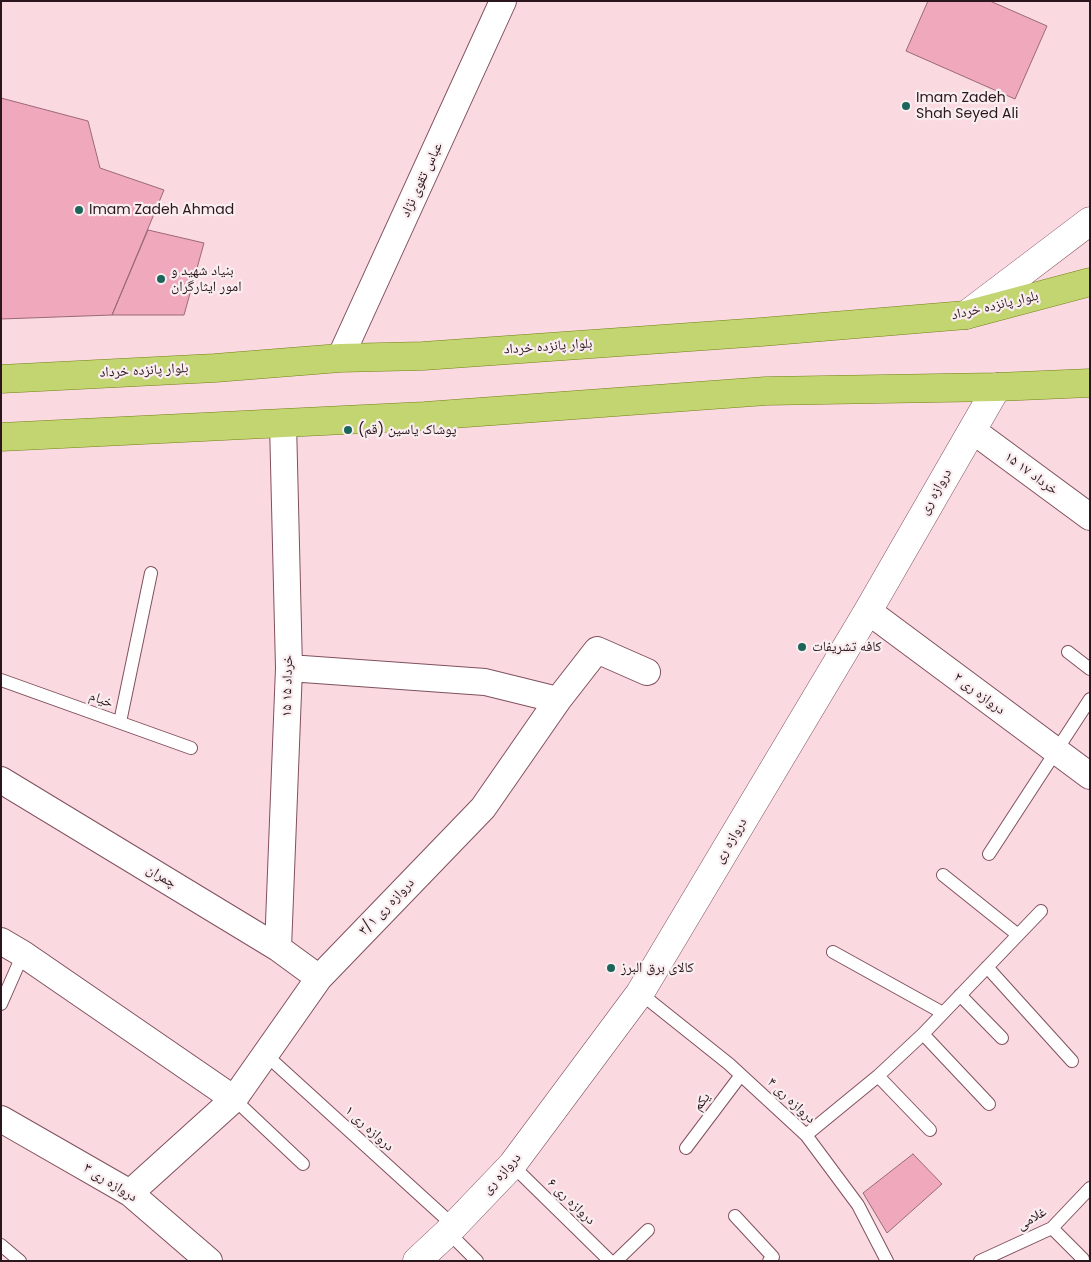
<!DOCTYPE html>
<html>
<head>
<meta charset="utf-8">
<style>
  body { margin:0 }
  #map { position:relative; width:1091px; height:1262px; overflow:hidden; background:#fbd9e1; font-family:Poppins,sans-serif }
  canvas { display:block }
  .frame { position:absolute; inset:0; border:2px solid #2a161c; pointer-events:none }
</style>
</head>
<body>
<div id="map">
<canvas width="1091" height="1262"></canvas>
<div class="frame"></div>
</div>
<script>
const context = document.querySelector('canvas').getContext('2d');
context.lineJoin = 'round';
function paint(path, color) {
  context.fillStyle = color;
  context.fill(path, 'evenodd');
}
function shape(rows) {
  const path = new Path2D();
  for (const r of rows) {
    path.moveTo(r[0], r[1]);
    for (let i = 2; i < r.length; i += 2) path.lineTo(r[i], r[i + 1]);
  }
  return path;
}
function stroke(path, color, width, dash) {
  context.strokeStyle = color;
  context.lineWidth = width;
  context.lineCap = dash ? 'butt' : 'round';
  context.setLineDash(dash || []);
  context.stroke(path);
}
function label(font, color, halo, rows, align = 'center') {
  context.font = font + ' Poppins,"Noto Naskh Arabic",sans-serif';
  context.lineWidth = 4.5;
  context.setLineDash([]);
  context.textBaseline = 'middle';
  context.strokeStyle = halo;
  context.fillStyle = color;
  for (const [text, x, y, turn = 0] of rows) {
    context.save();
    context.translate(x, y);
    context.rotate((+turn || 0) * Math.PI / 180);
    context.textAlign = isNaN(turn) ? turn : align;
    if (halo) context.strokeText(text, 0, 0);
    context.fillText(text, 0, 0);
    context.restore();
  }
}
const building = shape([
  [928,1,990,1,1047,26,1015,99,906,51,928,1],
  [1,98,88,121,100,168,164,190,112,315,1,319,1,98],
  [148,230,204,243,184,315,112,315,148,230],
  [913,1154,942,1184,887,1233,863,1193,913,1154]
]);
paint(building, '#efa8bc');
stroke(building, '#9a6977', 1);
const lane = shape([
  [1068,652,1090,669],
  [1,680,191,748],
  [120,722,151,573],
  [989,854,1090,699],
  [943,875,1018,935],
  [833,952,943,1013],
  [987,967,1072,1061],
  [640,993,729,1064,806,1135,858,1205,887,1261],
  [960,995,1002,1038],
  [1,1004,23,954],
  [923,1034,989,1104],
  [265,1054,454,1226],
  [878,1076,930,1130],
  [234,1099,303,1164],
  [806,1135,878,1076,923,1034,1041,911],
  [686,1148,741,1075],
  [512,1165,610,1261],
  [735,1216,773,1257,769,1261],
  [1052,1228,1083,1259,1081,1261],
  [448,1232,477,1261],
  [1,1245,20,1261],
  [616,1261,648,1230],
  [980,1261,1052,1228,1090,1188]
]);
const street = shape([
  [340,358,503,1],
  [972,430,1090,517],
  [868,611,1090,776],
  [289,668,485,682,558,700],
  [1,780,278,948,319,978],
  [1,941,23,954,234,1099],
  [278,948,289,668,283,423],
  [1,1119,130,1193,209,1261],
  [130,1193,234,1099,319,978,483,808,558,700,597,650,647,672]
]);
const secondary = shape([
  [966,315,1090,221],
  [417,1261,448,1232,512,1165,640,993,868,611,997,387]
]);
const primary = shape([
  [1,379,215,368,340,358,423,356,761,332,966,315,1090,282],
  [1,437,425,416,766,391,997,387,1090,383]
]);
stroke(lane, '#80515e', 14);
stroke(street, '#80515e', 28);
stroke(secondary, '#80515e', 29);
stroke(primary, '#738016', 29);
stroke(lane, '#fff', 12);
stroke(street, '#fff', 26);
stroke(secondary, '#fff', 28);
stroke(primary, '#c3d571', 28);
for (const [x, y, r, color] of [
  [906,106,5,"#1c655a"],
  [79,210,5,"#1c655a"],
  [161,279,5,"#1c655a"],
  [348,430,5,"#1c655a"],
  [802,647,5,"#1c655a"],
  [611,968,5,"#1c655a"]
]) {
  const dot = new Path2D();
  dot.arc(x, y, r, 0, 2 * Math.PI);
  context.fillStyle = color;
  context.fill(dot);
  stroke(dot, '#f9edf0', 2);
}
label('14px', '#2a161c', '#f9edf0', [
  ["Imam Zadeh",916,98],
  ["Shah Seyed Ali",916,114],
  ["Imam Zadeh Ahmad",89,210],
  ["بنیاد شهید و",171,271],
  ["امور ایثارگران",171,287],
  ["پوشاک یاسین (قم)",358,430],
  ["کافه تشریفات",812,647],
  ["کالای برق البرز",621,968]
], 'left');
label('14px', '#2a161c', '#f9edf0', [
  ["عباس تقوی نژاد",422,180,-65],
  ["بلوار پانزده خرداد",995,306,-13],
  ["بلوار پانزده خرداد",548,347,-4],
  ["بلوار پانزده خرداد",144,371,-3],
  ["۱۵ خرداد ۱۷",1031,474,36],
  ["دروازه ری",936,492,-60],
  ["۱۵ خرداد ۱۵",288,686,-89],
  ["دروازه ری ۲",979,694,37],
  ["خیام",101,700,20],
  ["دروازه ری",731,841,-59],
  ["چمران",161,877,31],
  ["دروازه ری ۳/۱",387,907,-46],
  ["دروازه ری ۴",791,1101,43],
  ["یکم",702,1102,-53],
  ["دروازه ری ۱",369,1129,42],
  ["دروازه ری",502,1174,-48],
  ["دروازه ری ۳",110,1183,32],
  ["دروازه ری ۶",571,1202,44],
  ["غلامی",1032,1219,-30]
]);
</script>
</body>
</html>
